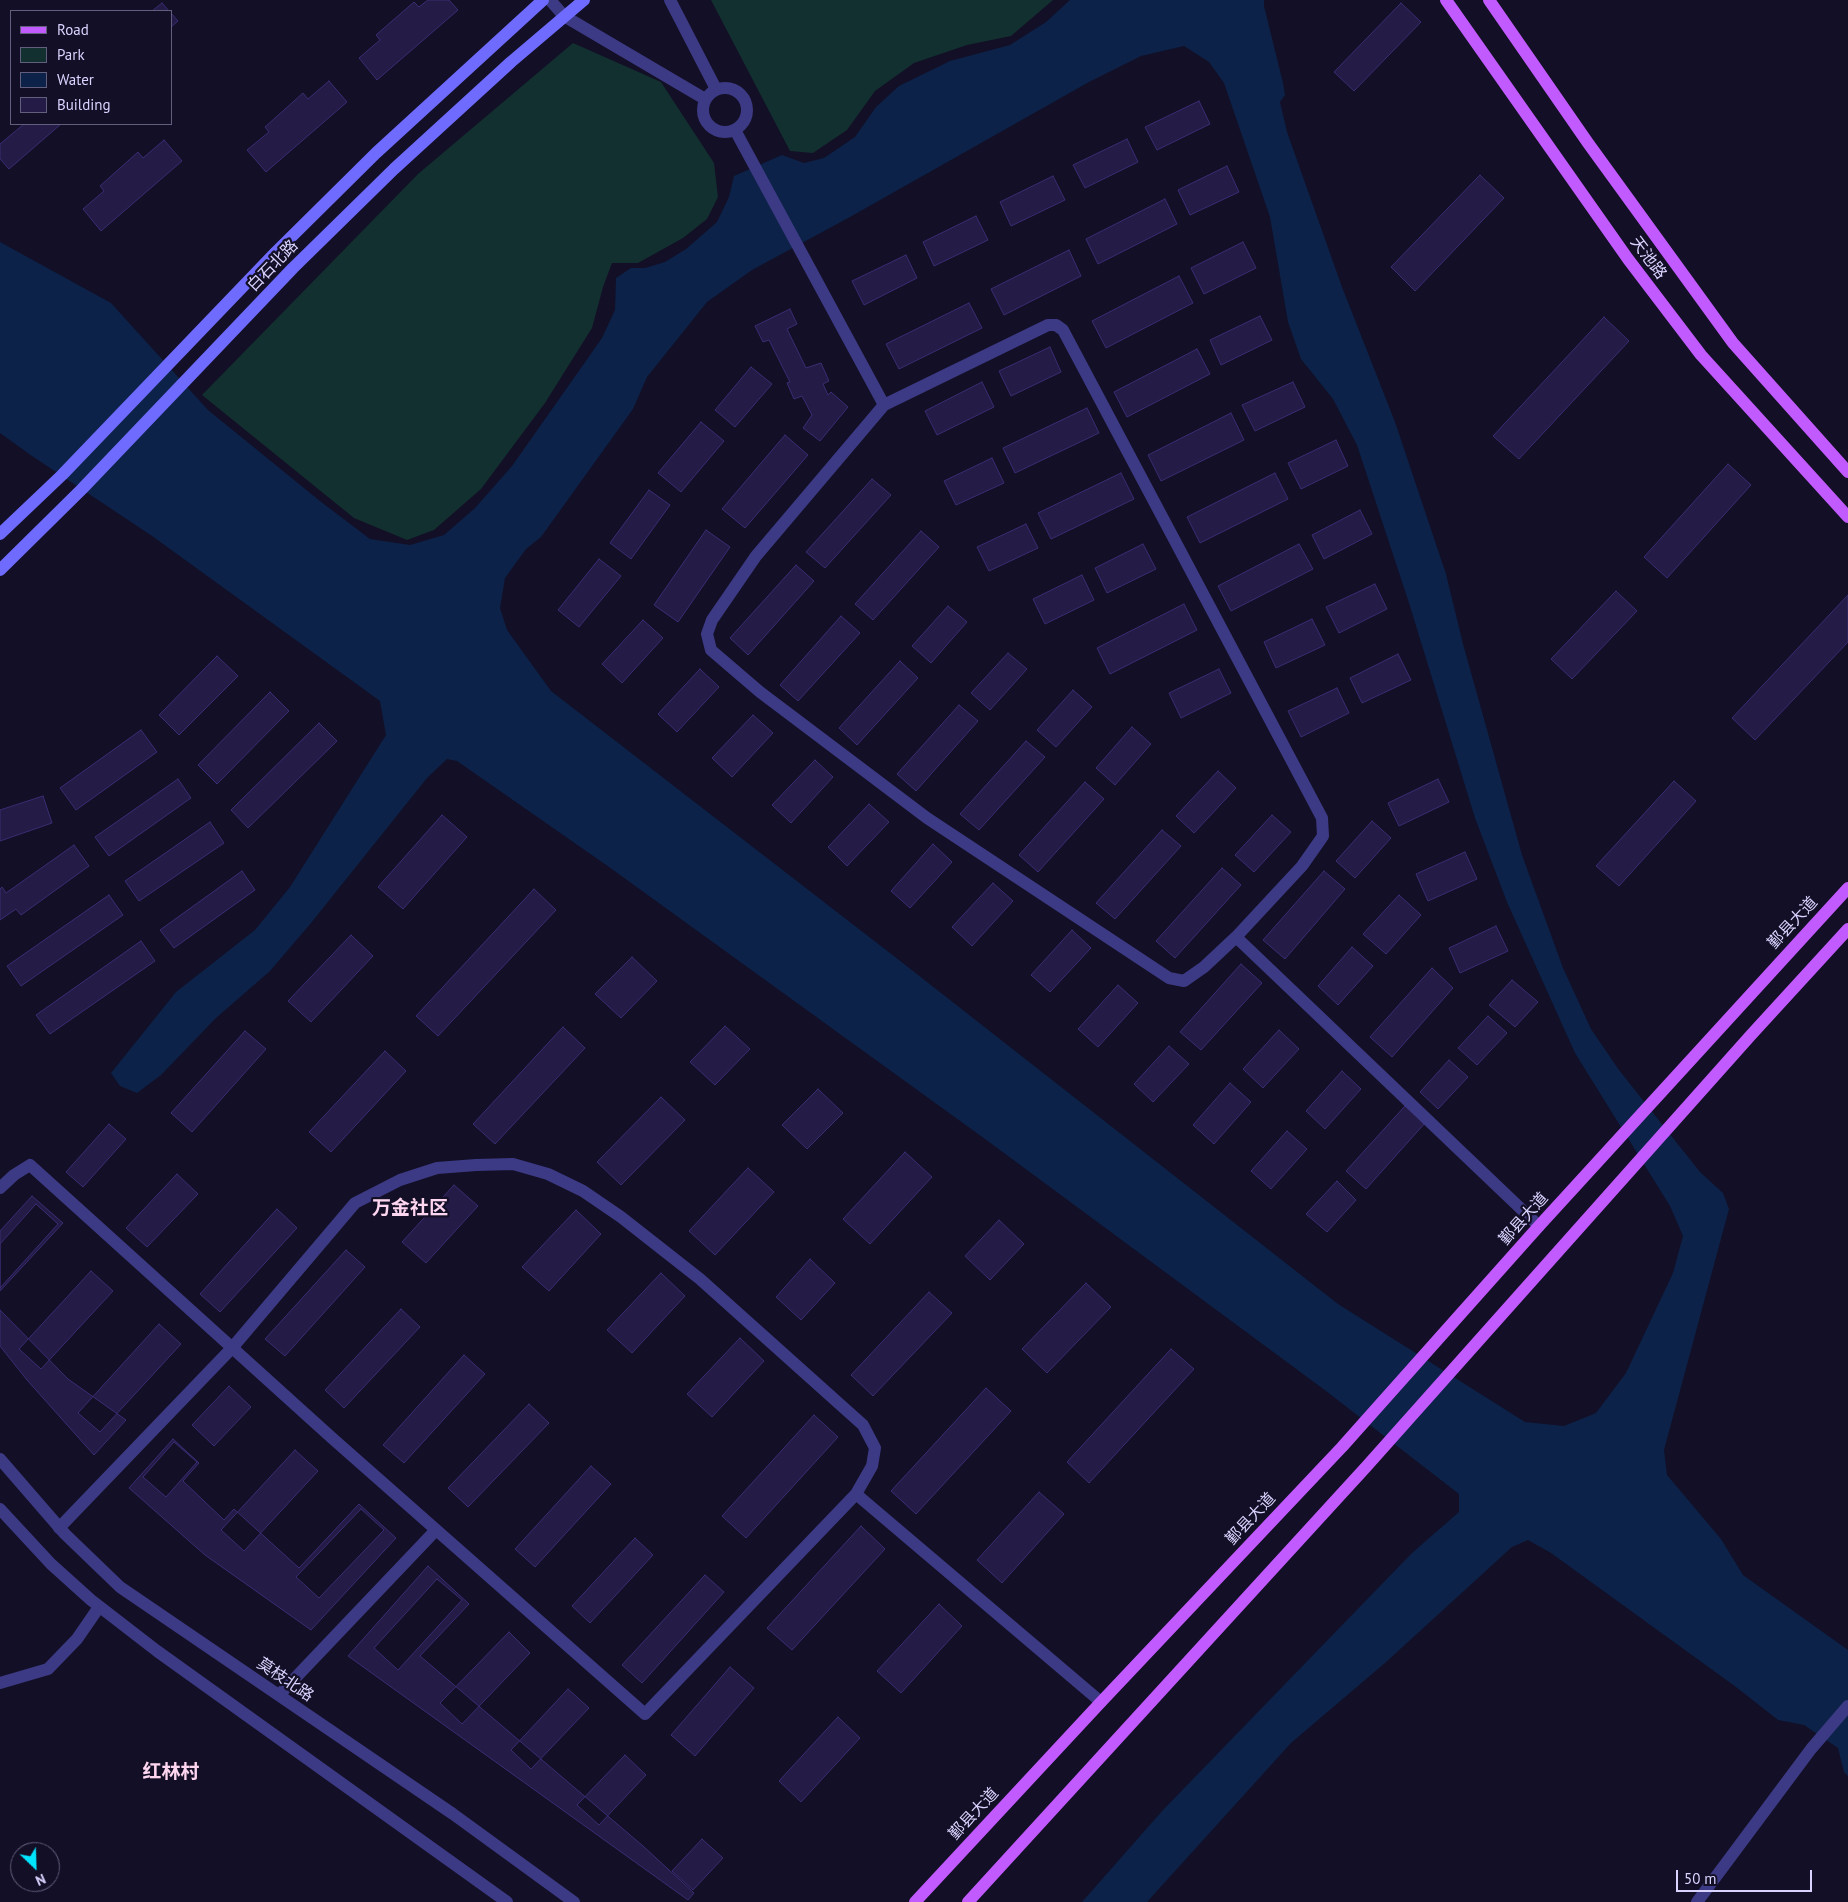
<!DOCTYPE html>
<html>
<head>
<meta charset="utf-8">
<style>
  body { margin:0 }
  #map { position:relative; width:1848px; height:1902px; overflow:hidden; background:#130f26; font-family:"PT Sans",sans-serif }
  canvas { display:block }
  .legend { position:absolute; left:10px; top:10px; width:162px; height:115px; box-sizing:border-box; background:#130f26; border:1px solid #625e7d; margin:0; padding:6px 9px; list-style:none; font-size:15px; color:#d9d4ff }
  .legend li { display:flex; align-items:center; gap:10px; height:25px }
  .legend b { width:25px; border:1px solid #625e7d }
  .north { position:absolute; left:10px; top:1842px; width:50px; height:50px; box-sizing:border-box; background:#130f26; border:1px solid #625e7d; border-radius:50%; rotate:156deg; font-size:14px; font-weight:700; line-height:20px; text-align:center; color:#d9d4ff }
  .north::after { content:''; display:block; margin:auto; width:18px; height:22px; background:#00e5ff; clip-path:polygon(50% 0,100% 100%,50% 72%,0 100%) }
  .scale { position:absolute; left:1676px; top:1870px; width:136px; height:22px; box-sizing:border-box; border:2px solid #d9d4ff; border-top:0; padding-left:6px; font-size:15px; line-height:18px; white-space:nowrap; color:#d9d4ff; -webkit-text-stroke:4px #130f26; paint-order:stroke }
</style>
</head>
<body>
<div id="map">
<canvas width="1848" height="1902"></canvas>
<ul class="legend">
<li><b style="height:6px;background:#c25bff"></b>Road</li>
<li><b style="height:14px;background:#12302f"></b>Park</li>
<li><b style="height:14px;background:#0c2248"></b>Water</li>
<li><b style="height:14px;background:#241b47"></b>Building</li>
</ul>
<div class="north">N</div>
<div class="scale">50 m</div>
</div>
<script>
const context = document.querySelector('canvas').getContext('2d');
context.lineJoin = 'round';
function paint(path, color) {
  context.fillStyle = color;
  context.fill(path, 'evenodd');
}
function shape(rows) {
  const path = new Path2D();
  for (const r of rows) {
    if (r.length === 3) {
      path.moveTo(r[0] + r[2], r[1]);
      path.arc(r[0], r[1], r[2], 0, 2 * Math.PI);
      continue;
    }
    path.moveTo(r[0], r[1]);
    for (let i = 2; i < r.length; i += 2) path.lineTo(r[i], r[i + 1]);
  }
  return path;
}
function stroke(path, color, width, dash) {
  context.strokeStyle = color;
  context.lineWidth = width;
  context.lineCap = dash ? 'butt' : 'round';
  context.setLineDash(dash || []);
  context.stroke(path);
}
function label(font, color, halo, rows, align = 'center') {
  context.font = font + ' "PT Sans","Noto Sans SC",sans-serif';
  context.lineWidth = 4.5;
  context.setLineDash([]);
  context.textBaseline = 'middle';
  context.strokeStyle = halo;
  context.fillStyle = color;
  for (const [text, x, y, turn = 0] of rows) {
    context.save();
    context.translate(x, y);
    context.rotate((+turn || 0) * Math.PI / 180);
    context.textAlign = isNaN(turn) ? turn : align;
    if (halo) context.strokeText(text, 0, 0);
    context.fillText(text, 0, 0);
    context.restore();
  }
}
paint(shape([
  [711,0,1053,0,1011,36,967,45,914,63,875,91,847,130,813,153,790,151],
  [573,43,661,82,714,163,718,197,707,219,683,238,638,263,612,263,603,287,592,328,545,403,481,489,434,530,407,540,354,518,202,395,418,174]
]), '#12302f');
paint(shape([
  [1070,0,1264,0,1264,6,1283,83,1285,95,1280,102,1287,132,1342,287,1395,422,1446,574,1463,644,1522,855,1563,968,1591,1029,1619,1070,1700,1172,1723,1193,1729,1209,1664,1450,1667,1475,1721,1539,1743,1575,1848,1650,1848,1776,1844,1772,1838,1748,1804,1725,1778,1720,1736,1687,1551,1553,1528,1540,1512,1547,1385,1663,1291,1743,1147,1902,1082,1902,1163,1810,1412,1553,1459,1512,1459,1494,1326,1391,985,1139,609,867,457,761,447,759,427,778,311,923,270,971,216,1018,161,1075,137,1093,120,1086,111,1073,176,992,255,930,290,887,386,735,380,701,152,536,32,456,0,433,0,242,111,303,208,410,320,501,370,539,410,545,444,535,475,508,512,466,602,338,615,310,616,278,631,268,645,268,665,262,686,249,717,222,729,197,734,176,782,155,804,163,824,158,855,137,876,107,899,86,950,61,1010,45,1046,22],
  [1184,46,1209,62,1224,83,1270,217,1288,322,1301,359,1333,399,1357,445,1409,603,1475,818,1507,902,1575,1053,1670,1206,1683,1236,1673,1273,1626,1373,1596,1413,1564,1426,1525,1422,1338,1304,899,960,551,691,507,630,500,608,505,578,526,549,541,537,633,409,647,377,707,302,752,270,850,217,1089,82,1141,56]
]), '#0c2248');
const building = shape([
  [428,0,449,0,458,10,377,80,359,58,380,40,376,35,414,2,419,7,428,0],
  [162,3,169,11,152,11,162,3],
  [1401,3,1421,22,1354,91,1334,72,1401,3],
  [171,13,178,21,171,27,171,13],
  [329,81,347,102,266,172,247,150,269,132,265,127,303,93,308,99,329,81],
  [1199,101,1210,124,1157,150,1145,127,1199,101],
  [24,124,61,124,9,169,0,159,0,144,24,124],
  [1127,139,1138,162,1085,188,1073,165,1127,139],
  [164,140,182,161,101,231,83,209,104,191,100,186,138,152,143,158,164,140],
  [1227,166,1239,192,1190,215,1178,190,1227,166],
  [1480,175,1504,198,1415,291,1391,267,1480,175],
  [1053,176,1065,200,1011,226,1000,202,1053,176],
  [1165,199,1177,224,1098,264,1086,239,1165,199],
  [976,216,988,240,934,266,923,242,976,216],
  [1243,242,1256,268,1204,294,1191,268,1243,242],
  [1069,250,1081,276,1004,315,991,289,1069,250],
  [906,255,917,278,864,305,852,281,906,255],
  [1179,276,1193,303,1106,348,1092,321,1179,276],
  [969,303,982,328,899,369,886,344,969,303],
  [790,309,797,324,787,329,806,368,821,363,829,381,823,384,828,395,831,392,848,407,820,441,803,428,812,415,802,396,794,399,787,383,790,382,769,340,763,342,755,326,790,309],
  [1260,316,1272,340,1221,365,1210,340,1260,316],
  [1604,317,1629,341,1519,459,1493,436,1604,317],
  [1050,347,1061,372,1011,396,999,371,1050,347],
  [1197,349,1210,374,1127,417,1114,392,1197,349],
  [751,367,772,384,735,427,715,410,751,367],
  [982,382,994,407,937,435,925,411,982,382],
  [1293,382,1305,407,1255,431,1242,405,1293,382],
  [1087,408,1099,433,1015,473,1003,448,1087,408],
  [1231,413,1244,440,1161,481,1148,455,1231,413],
  [701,422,724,441,681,492,658,473,701,422],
  [785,435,808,455,745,528,722,509,785,435],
  [1336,440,1348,466,1301,489,1288,463,1336,440],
  [992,458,1004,483,956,505,944,481,992,458],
  [1728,464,1751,485,1667,578,1644,557,1728,464],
  [1121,473,1134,499,1051,539,1038,513,1121,473],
  [1275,473,1288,499,1200,543,1187,517,1275,473],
  [872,479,891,495,825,568,806,552,872,479],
  [649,490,670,505,631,559,610,543,649,490],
  [1360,510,1372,534,1324,559,1312,535,1360,510],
  [1026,524,1038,548,989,571,977,547,1026,524],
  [706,530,730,547,678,622,654,605,706,530],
  [921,531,939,547,873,620,855,604,921,531],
  [1143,544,1156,569,1107,593,1095,568,1143,544],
  [1299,544,1313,569,1231,611,1218,586,1299,544],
  [599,559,621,576,579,627,558,610,599,559],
  [796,565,814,581,748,655,730,638,796,565],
  [1082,575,1094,600,1045,624,1033,599,1082,575],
  [1375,584,1387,609,1339,633,1326,607,1375,584],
  [1616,591,1637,611,1572,679,1551,659,1616,591],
  [1848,595,1848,642,1755,740,1732,718,1848,595],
  [1184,604,1197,630,1110,674,1097,648,1184,604],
  [948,606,967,622,931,663,912,646,948,606],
  [841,616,860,633,798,701,780,685,841,616],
  [1312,619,1325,645,1276,668,1264,642,1312,619],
  [643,620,663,638,622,683,602,664,643,620],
  [1008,653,1027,669,990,710,971,693,1008,653],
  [1398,654,1411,680,1362,703,1350,678,1398,654],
  [217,656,238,676,179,735,159,715,217,656],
  [900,661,918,678,857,745,839,728,900,661],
  [700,669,719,687,677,732,658,714,700,669],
  [1219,669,1231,693,1181,718,1169,693,1219,669],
  [1337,688,1349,713,1301,737,1288,711,1337,688],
  [1073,690,1092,707,1056,747,1037,730,1073,690],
  [270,692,289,711,217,784,198,765,270,692],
  [959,705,978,721,916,791,897,774,959,705],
  [753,715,773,733,732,777,712,758,753,715],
  [319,723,337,741,248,828,231,810,319,723],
  [1132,727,1151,744,1115,785,1096,768,1132,727],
  [141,730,157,752,76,810,60,788,141,730],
  [1026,741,1045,757,979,830,960,814,1026,741],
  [815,760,833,777,791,823,772,805,815,760],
  [1218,771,1236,788,1194,833,1176,816,1218,771],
  [178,779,191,798,109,856,95,837,178,779],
  [1438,779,1449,802,1399,826,1388,803,1438,779],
  [1674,781,1696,801,1619,886,1596,866,1674,781],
  [1085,782,1104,799,1038,872,1019,855,1085,782],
  [43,796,52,823,0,841,0,810,43,796],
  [869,804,889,822,847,866,828,847,869,804],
  [442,815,467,837,403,909,378,887,442,815],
  [1272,815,1291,832,1254,872,1235,855,1272,815],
  [1372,821,1391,838,1355,878,1336,861,1372,821],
  [210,822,224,843,139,901,125,881,210,822],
  [1162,830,1181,846,1115,919,1096,903,1162,830],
  [933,844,952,862,910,908,891,891,933,844],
  [74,845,89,866,21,915,16,909,0,920,0,889,2,887,6,893,74,845],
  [1465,852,1477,879,1428,901,1416,874,1465,852],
  [1222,868,1241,885,1175,958,1156,941,1222,868],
  [242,871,255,890,174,948,160,930,242,871],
  [1324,871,1345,889,1285,959,1263,940,1324,871],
  [993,883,1013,901,972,946,952,927,993,883],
  [534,889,556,910,438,1036,416,1016,534,889],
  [109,895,123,915,21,986,7,966,109,895],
  [1399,895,1421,915,1386,954,1363,934,1399,895],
  [1496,926,1508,951,1460,973,1449,948,1496,926],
  [1072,930,1091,948,1050,992,1031,975,1072,930],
  [351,935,373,956,311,1022,288,1001,351,935],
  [141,941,155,961,50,1034,36,1015,141,941],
  [1352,947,1373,966,1338,1005,1318,986,1352,947],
  [632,957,657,981,621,1018,595,994,632,957],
  [1241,964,1262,983,1201,1050,1180,1032,1241,964],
  [1432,968,1453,988,1392,1057,1370,1037,1432,968],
  [1512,980,1538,1002,1515,1027,1489,1005,1512,980],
  [1118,985,1138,1003,1098,1047,1078,1029,1118,985],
  [1488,1016,1507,1033,1477,1065,1458,1048,1488,1016],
  [725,1026,750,1049,715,1085,690,1062,725,1026],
  [563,1027,585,1048,495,1144,473,1124,563,1027],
  [1279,1030,1299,1049,1263,1088,1243,1069,1279,1030],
  [245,1031,266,1049,192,1132,171,1113,245,1031],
  [1169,1046,1189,1064,1153,1102,1134,1084,1169,1046],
  [385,1051,406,1071,331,1152,309,1132,385,1051],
  [1449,1060,1468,1077,1438,1109,1420,1092,1449,1060],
  [1342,1071,1361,1089,1325,1129,1306,1111,1342,1071],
  [1230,1083,1251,1102,1214,1144,1193,1125,1230,1083],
  [818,1089,843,1113,807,1149,782,1125,818,1089],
  [661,1097,685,1120,621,1185,597,1162,661,1097],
  [1405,1106,1425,1123,1366,1189,1346,1171,1405,1106],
  [109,1124,126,1139,83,1187,66,1172,109,1124],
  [1287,1131,1307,1149,1271,1189,1251,1171,1287,1131],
  [905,1152,932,1177,870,1244,843,1219,905,1152],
  [748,1168,774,1192,715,1255,689,1231,748,1168],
  [177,1174,198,1194,147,1247,126,1228,177,1174],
  [1337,1181,1356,1200,1327,1232,1306,1214,1337,1181],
  [454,1185,478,1206,426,1263,402,1242,454,1185],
  [32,1196,63,1223,0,1291,0,1231,32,1196],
  [36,1204,58,1224,0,1288,0,1244,36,1204],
  [277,1209,297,1228,220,1312,200,1294,277,1209],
  [576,1210,601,1234,549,1291,522,1267,576,1210],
  [999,1220,1024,1244,990,1280,965,1256,999,1220],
  [346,1250,365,1267,285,1356,265,1339,346,1250],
  [810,1259,835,1283,801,1320,776,1297,810,1259],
  [91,1271,113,1291,41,1369,19,1349,91,1271],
  [661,1273,685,1296,632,1353,607,1330,661,1273],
  [1086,1283,1111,1307,1047,1373,1022,1349,1086,1283],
  [929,1292,952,1313,873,1396,851,1375,929,1292],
  [401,1309,420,1327,344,1408,325,1390,401,1309],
  [0,1310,68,1379,126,1420,94,1455,27,1380,0,1346,0,1310],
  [159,1324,181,1344,100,1432,78,1413,159,1324],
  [740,1338,764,1361,712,1417,687,1394,740,1338],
  [1171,1349,1194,1369,1089,1483,1067,1462,1171,1349],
  [464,1355,485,1374,404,1463,383,1445,464,1355],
  [229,1386,251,1407,214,1446,192,1425,229,1386],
  [986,1388,1011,1411,916,1514,891,1491,986,1388],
  [529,1404,549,1423,468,1507,448,1488,529,1404],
  [814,1415,838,1437,746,1538,722,1516,814,1415],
  [173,1439,199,1463,183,1481,224,1520,234,1509,299,1568,359,1504,396,1538,311,1630,205,1555,129,1488,173,1439],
  [174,1442,197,1462,166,1497,143,1477,174,1442],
  [295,1450,318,1471,244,1551,221,1530,295,1450],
  [591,1466,611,1484,535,1567,515,1549,591,1466],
  [1039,1492,1064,1514,1002,1583,977,1560,1039,1492],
  [361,1509,384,1530,319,1598,296,1577,361,1509],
  [861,1526,885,1549,792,1650,767,1628,861,1526],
  [635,1538,653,1555,590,1623,572,1606,635,1538],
  [428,1566,469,1604,420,1656,643,1846,694,1893,688,1900,348,1656,428,1566],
  [705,1575,724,1592,642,1683,622,1665,705,1575],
  [437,1579,462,1600,398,1670,374,1648,437,1579],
  [939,1604,962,1626,901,1693,877,1671,939,1604],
  [509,1632,530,1653,462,1724,440,1703,509,1632],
  [730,1667,754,1688,695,1756,671,1735,730,1667],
  [568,1689,589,1708,531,1769,511,1750,568,1689],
  [838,1717,860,1738,801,1802,779,1781,838,1717],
  [625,1755,646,1775,599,1825,577,1805,625,1755],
  [702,1839,723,1858,693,1890,672,1871,702,1839]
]);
paint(building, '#241b47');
stroke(building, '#3b2d73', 1);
stroke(shape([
  [550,0,564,16,705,99],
  [670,0,716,89],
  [725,110,22],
  [735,130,884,405,1048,325,1056,325,1063,330,1261,703,1322,818,1323,836,1302,866,1236,937,1204,967,1184,981,1169,978,927,818,760,692,711,650,707,634,712,620,756,556,884,405],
  [1236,937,1539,1226],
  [0,1188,14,1175,30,1165,332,1438,645,1714,856,1494,1101,1702],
  [59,1528,232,1348,355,1203,400,1180,437,1168,476,1165,513,1164,548,1174,583,1191,621,1217,700,1279,863,1425,875,1448,872,1466,856,1494],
  [0,1683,48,1669,77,1639,99,1607],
  [279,1695,436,1530],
  [1697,1902,1811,1749,1848,1706]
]), '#3d3a85', 12);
stroke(shape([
  [0,1459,65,1534,120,1587,453,1814,574,1902],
  [0,1509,51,1564,91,1600,157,1651,507,1902]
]), '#3d3a85', 12);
stroke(shape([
  [0,534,62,475,276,252,376,153,543,0],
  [0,570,82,489,293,268,394,169,511,62,584,0]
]), '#6f6bff', 12);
stroke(shape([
  [1446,0,1628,259,1701,355,1848,517],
  [1489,0,1588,143,1733,343,1848,472],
  [915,1902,1101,1702,1342,1447,1539,1226,1848,888],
  [968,1902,1366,1467,1751,1035,1848,929]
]), '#c25bff', 12);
label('16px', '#d9d4ff', '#130f26', [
  ["天池路",1648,258,53],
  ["白石北路",273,266,-46],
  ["鄞县大道",1793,923,-47],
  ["鄞县大道",1524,1219,-48],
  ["鄞县大道",1251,1519,-47],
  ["莫枝北路",285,1680,34],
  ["鄞县大道",974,1814,-47]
]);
label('bold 19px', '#ffd6f0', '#130f26', [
  ["万金社区",410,1209],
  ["红林村",171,1773]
]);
</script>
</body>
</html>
